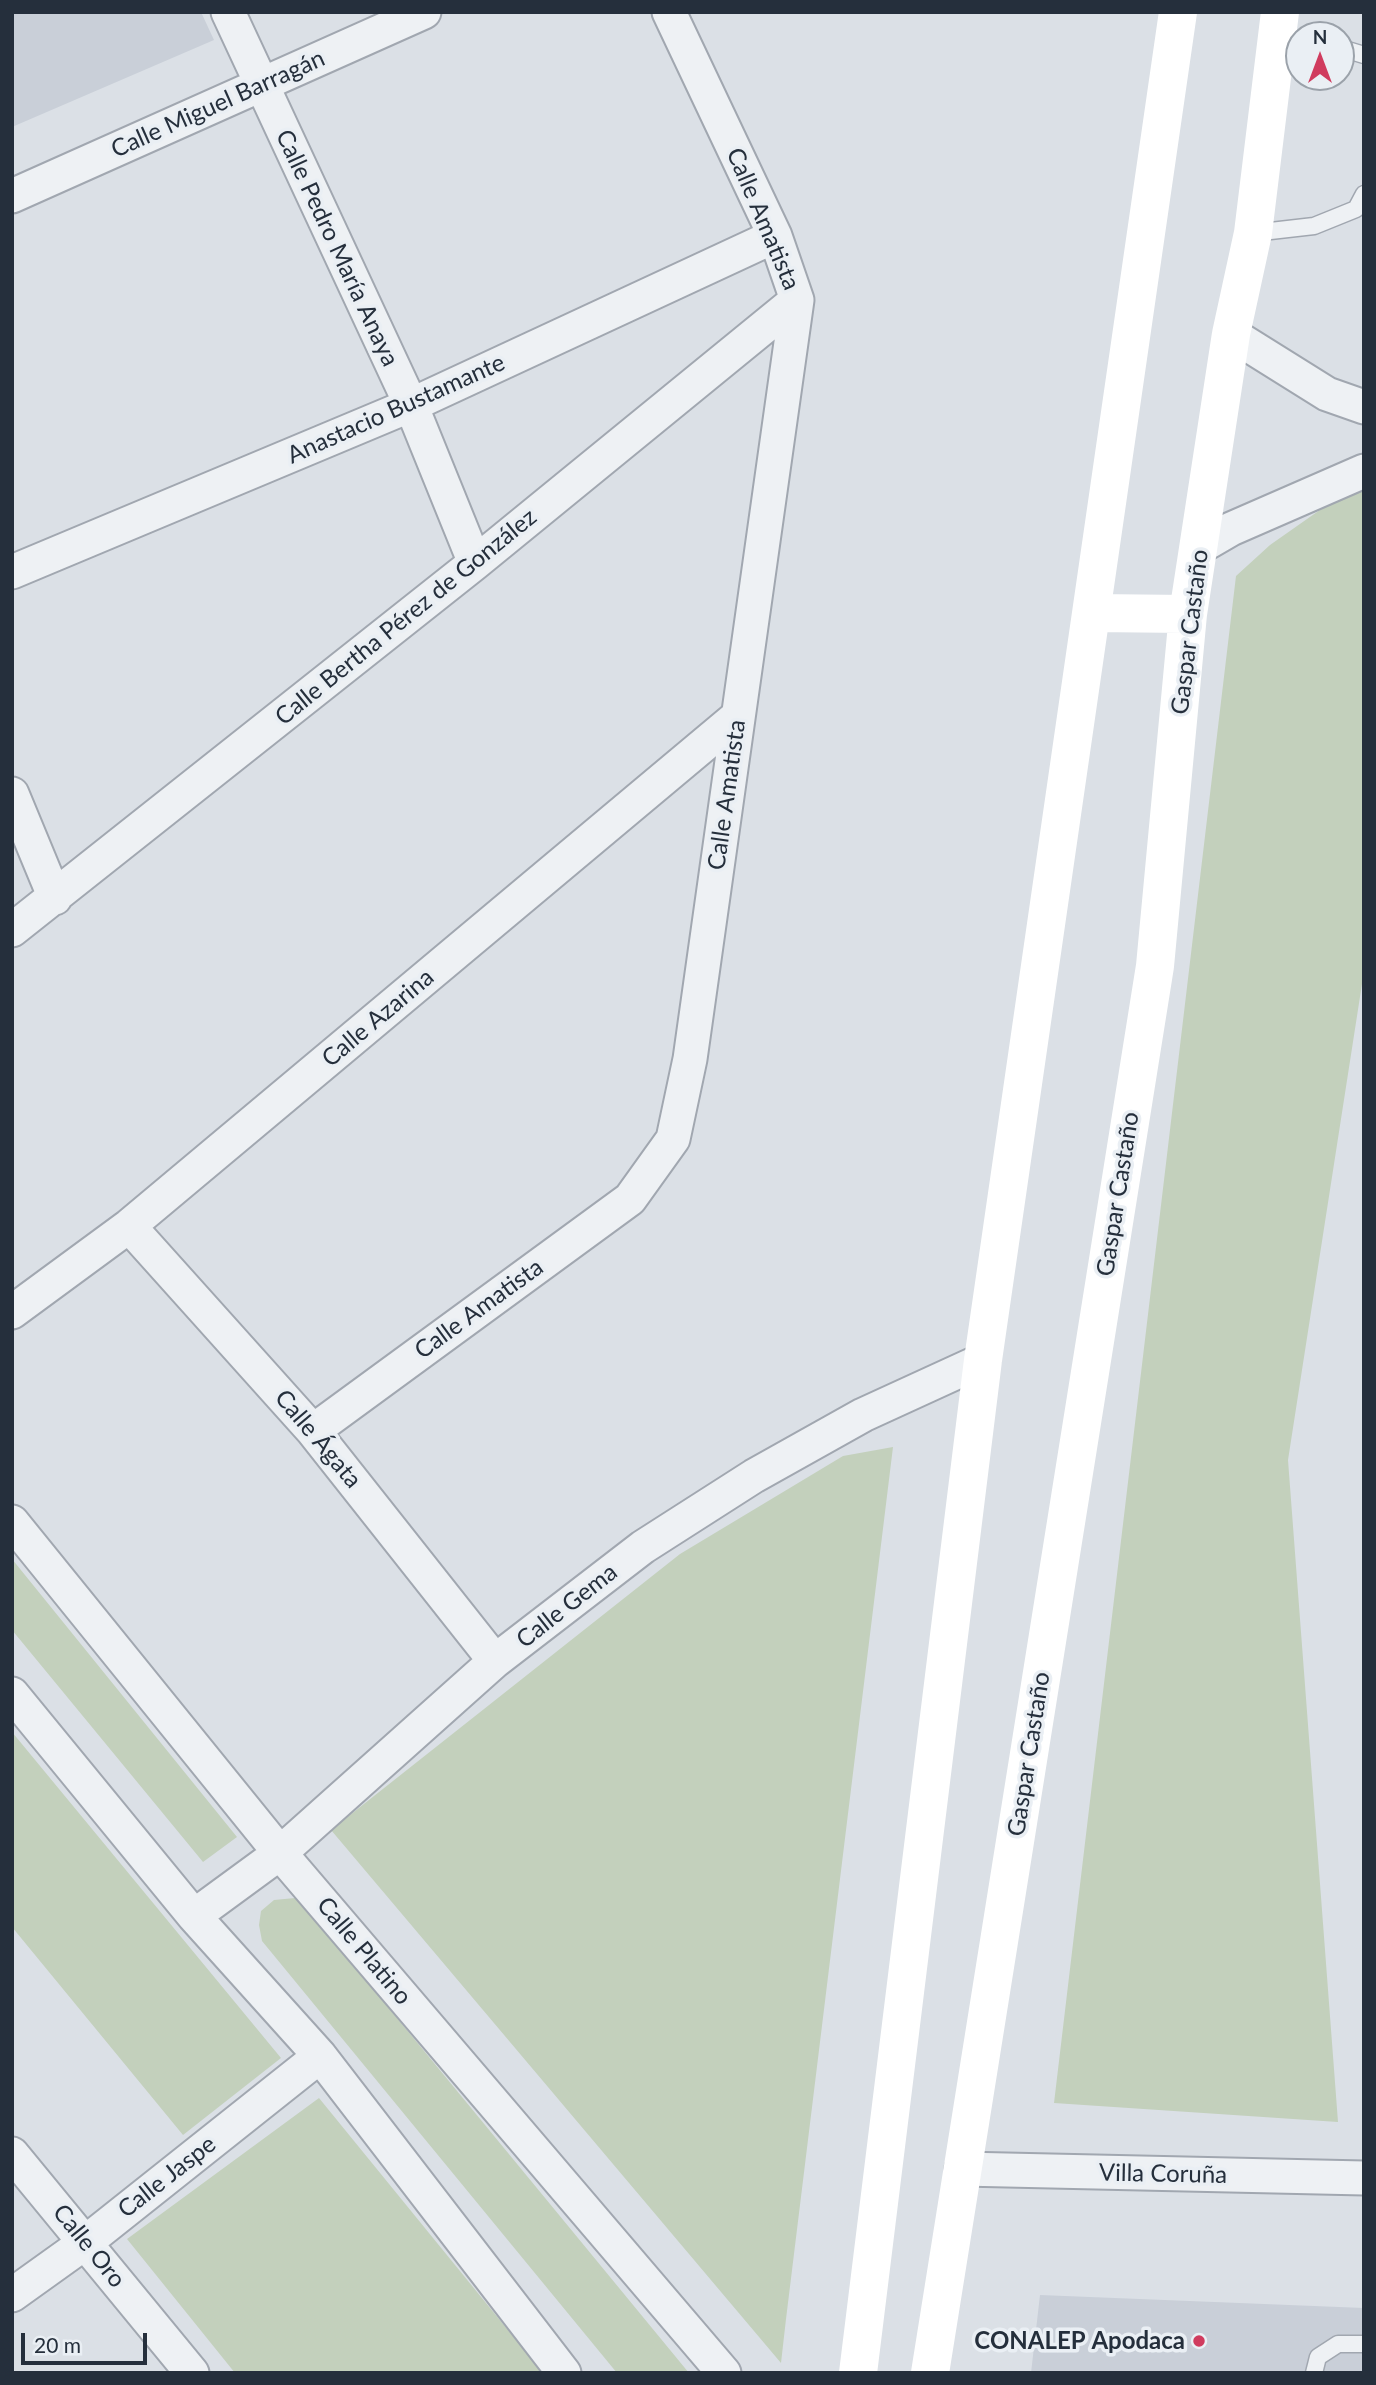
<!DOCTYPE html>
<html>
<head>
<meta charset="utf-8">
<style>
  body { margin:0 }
  #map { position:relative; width:1376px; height:2385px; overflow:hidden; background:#dbe0e6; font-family:Lato,sans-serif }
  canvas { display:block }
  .frame { position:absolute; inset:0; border:14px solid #252f3c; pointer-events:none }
  .north { position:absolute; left:1285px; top:21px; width:70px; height:70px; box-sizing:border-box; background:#eaeff4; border:2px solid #9ba2aa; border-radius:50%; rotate:0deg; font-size:19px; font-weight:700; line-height:28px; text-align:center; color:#252f3c }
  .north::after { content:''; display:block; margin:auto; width:24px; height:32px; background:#d03b5e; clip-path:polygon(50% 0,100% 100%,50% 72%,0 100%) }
  .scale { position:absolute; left:21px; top:2333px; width:126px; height:32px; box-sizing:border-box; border:4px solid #252f3c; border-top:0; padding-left:9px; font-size:21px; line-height:24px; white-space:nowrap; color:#252f3c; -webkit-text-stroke:5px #eaeff4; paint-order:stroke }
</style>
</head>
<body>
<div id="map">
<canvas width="1376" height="2385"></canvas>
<div class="frame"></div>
<div class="north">N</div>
<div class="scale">20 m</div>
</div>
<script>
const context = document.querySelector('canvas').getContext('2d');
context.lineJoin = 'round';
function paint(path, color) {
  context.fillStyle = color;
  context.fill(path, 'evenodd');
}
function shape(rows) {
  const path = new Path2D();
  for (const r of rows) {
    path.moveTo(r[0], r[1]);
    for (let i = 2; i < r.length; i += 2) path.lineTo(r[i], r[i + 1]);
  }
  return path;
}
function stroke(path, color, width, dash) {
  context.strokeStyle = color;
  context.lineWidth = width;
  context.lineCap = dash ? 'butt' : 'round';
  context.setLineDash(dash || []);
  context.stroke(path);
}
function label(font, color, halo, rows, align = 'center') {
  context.font = font + ' Lato,sans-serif';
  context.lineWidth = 7;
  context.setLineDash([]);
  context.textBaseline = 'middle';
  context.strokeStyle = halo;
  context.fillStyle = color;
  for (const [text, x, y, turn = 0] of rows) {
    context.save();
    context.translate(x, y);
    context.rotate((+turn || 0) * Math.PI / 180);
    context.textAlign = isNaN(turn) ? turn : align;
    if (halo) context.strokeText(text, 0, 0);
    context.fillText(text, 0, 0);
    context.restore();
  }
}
paint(shape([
  [12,12,201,12,214,40,12,127],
  [1040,2295,1364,2308,1364,2373,1031,2373]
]), '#c9cfd8');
paint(shape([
  [1364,479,1364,971,1288,1460,1338,2122,1054,2103,1236,576,1270,545],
  [893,1447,786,2319,781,2363,331,1830,680,1554,843,1456],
  [12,1559,237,1837,203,1862,12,1630],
  [12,1732,281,2058,183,2135,12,1927],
  [295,1898,309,1911,689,2373,617,2373,262,1941,259,1925,261,1911,274,1900],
  [319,2098,543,2373,235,2373,127,2239]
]), '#c3d0bc');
const lane = shape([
  [1341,48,1364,55],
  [1253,233,1314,226,1356,209,1364,194],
  [1314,2373,1318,2357,1338,2344,1364,2344]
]);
const street = shape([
  [228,12,411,405,475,563],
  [12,196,424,12],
  [1231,334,1327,394,1364,407],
  [1200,547,1231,529,1364,471],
  [12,572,411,405,775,236],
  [12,794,55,898],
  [12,930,475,563,797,300],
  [129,1226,313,1431,495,1661],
  [12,1312,129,1226,737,717],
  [313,1431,630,1199,673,1139,690,1059,797,300,775,236,669,12],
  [12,1522,280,1853,724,2373],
  [12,1694,194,1916,320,2056,564,2373],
  [194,1916,280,1853,495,1661,643,1547,754,1476,863,1415,983,1360],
  [12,2154,192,2373],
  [962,2169,1364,2178],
  [12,2295,86,2242,320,2056]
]);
stroke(lane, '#a1a7b0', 19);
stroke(street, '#a1a7b0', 37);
stroke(lane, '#eef1f4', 16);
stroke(street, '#eef1f4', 33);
stroke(shape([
  [1093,613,1188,614],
  [858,2373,983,1360,1178,12],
  [930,2373,1155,966,1188,614,1231,334,1253,233,1280,12]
]), '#fff', 38);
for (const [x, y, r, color] of [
  [1199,2341,7,"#d03b5e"]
]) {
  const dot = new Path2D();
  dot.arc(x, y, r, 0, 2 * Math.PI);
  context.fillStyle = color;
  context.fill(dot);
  stroke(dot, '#eaeff4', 2.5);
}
label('24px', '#252f3c', '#eaeff4', [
  ["Calle Miguel Barragán",218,104,-24],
  ["Calle Amatista",763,219,67],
  ["Calle Pedro María Anaya",337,248,65],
  ["Anastacio Bustamante",396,409,-24],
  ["Calle Bertha Pérez de González",406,617,-39],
  ["Gaspar Castaño",1190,632,-83],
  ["Calle Amatista",727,795,-82],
  ["Calle Azarina",378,1018,-40],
  ["Gaspar Castaño",1118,1194,-81],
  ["Calle Amatista",479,1309,-36],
  ["Calle Ágata",318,1439,50],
  ["Calle Gema",567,1606,-38],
  ["Gaspar Castaño",1029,1754,-81],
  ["Calle Platino",364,1951,50],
  ["Villa Coruña",1163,2174,1],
  ["Calle Jaspe",167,2177,-38],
  ["Calle Oro",89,2246,51]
]);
label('bold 24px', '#252f3c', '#eaeff4', [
  ["CONALEP Apodaca",1185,2341]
], 'right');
</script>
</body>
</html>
